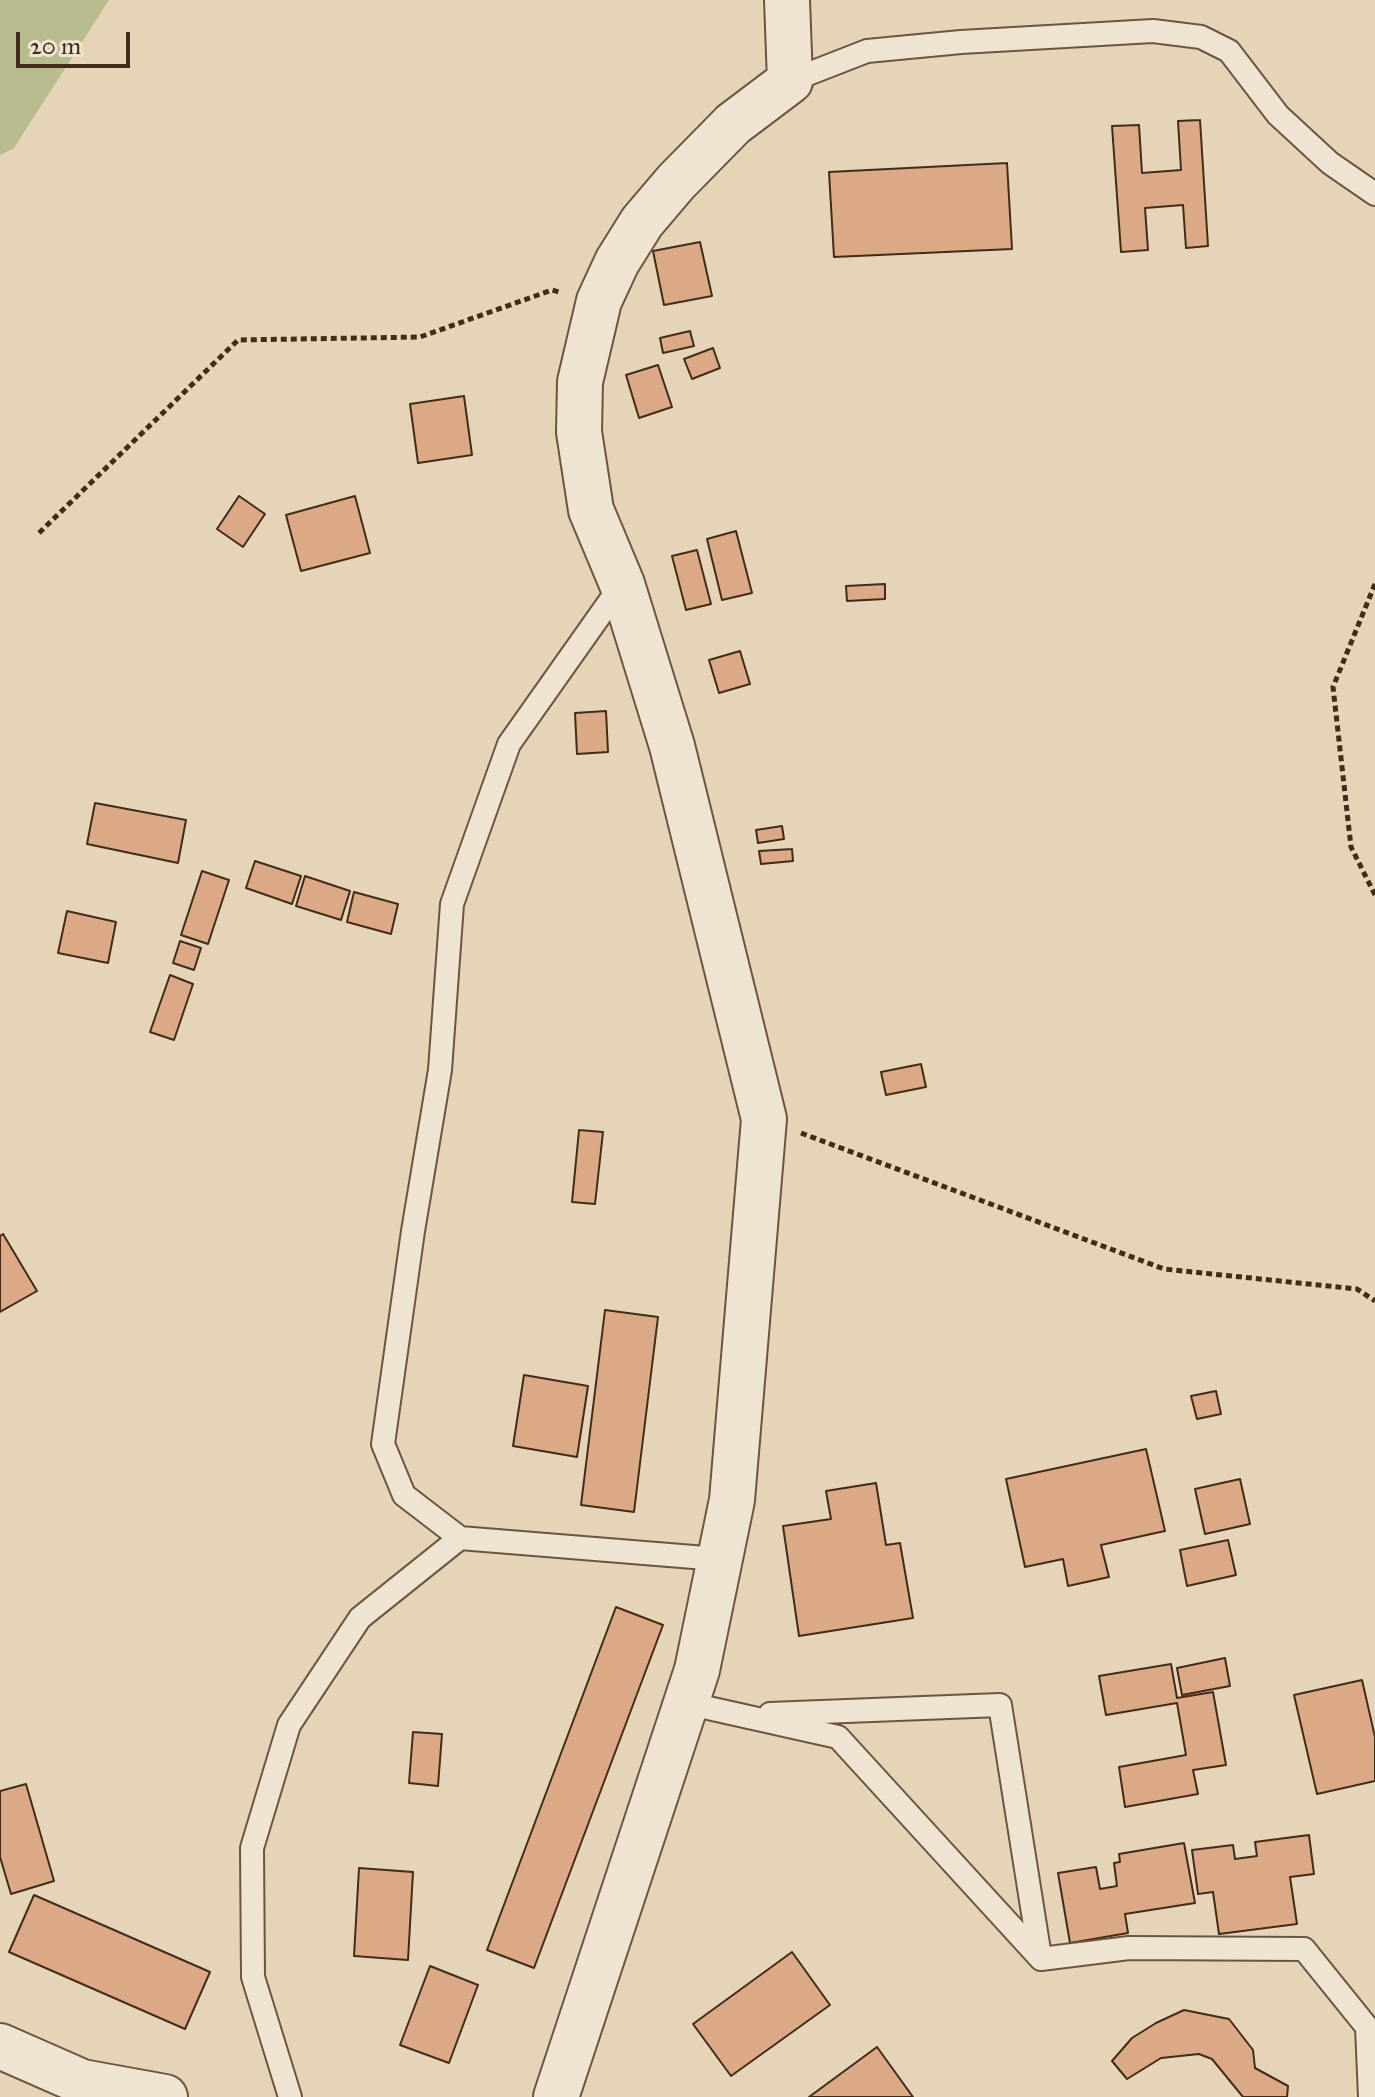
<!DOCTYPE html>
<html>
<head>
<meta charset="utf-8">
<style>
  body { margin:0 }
  #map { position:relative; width:1375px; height:2097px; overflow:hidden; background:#e6d4b9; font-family:"IM FELL Great Primer",serif }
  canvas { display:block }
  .scale { position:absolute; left:16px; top:32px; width:114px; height:36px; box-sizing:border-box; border:4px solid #422b19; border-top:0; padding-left:10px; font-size:24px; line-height:28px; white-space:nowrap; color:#422b19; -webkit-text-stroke:6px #efe3d2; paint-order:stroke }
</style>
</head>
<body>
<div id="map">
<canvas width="1375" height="2097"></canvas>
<div class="scale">20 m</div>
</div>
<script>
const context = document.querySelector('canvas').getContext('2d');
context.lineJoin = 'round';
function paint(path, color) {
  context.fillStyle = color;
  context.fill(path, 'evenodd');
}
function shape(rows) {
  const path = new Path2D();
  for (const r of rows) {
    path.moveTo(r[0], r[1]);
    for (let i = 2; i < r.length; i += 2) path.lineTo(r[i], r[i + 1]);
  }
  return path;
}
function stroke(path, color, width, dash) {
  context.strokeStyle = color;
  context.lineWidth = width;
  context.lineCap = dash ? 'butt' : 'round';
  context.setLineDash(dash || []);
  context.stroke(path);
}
paint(shape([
  [0,0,109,0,14,148,0,155]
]), '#b8bc8c');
const building = shape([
  [1200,120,1208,246,1186,248,1183,205,1145,208,1148,250,1121,252,1112,126,1139,125,1142,173,1181,170,1178,121,1200,120],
  [1007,163,1012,249,834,257,829,172,1007,163],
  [700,242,712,296,664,305,653,251,700,242],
  [690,331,694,346,663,353,660,338,690,331],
  [713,348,720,368,692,379,684,359,713,348],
  [658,365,672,407,639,418,626,375,658,365],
  [464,396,472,455,418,463,410,404,464,396],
  [239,496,265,514,243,547,217,529,239,496],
  [355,496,370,553,301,571,286,515,355,496],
  [736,531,752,593,722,600,707,539,736,531],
  [697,550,711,604,686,610,672,556,697,550],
  [885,584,885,599,847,601,846,586,885,584],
  [740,651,750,684,719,693,709,660,740,651],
  [606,711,608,752,577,754,575,713,606,711],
  [95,803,186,820,178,863,87,844,95,803],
  [782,826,784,839,758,843,756,830,782,826],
  [792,849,793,861,761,864,759,851,792,849],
  [255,861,301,876,292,904,246,888,255,861],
  [202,871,229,880,208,944,181,935,202,871],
  [305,876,350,891,341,920,296,906,305,876],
  [354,892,398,904,391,934,347,922,354,892],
  [67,911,116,922,108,963,58,953,67,911],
  [180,941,201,948,194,970,173,963,180,941],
  [170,975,193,984,174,1040,150,1032,170,975],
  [921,1064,926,1087,886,1095,881,1072,921,1064],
  [579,1130,603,1132,595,1204,572,1202,579,1130],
  [3,1234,37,1291,0,1312,0,1236,3,1234],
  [605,1310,658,1317,634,1512,581,1505,605,1310],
  [524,1375,588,1386,577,1457,513,1446,524,1375],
  [1216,1391,1221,1414,1197,1419,1191,1396,1216,1391],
  [1146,1449,1165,1531,1101,1545,1109,1577,1068,1586,1063,1559,1025,1567,1006,1479,1146,1449],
  [1240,1479,1250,1524,1205,1534,1195,1489,1240,1479],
  [876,1483,886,1545,900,1543,913,1618,799,1636,783,1526,831,1519,826,1491,876,1483],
  [1228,1540,1236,1575,1187,1586,1180,1550,1228,1540],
  [616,1607,663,1625,534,1968,487,1950,616,1607],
  [1225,1658,1230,1686,1182,1695,1177,1668,1225,1658],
  [1171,1664,1177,1698,1213,1692,1226,1765,1193,1770,1198,1794,1125,1807,1119,1767,1186,1755,1177,1703,1106,1715,1099,1676,1171,1664],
  [1362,1680,1375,1737,1375,1781,1317,1794,1294,1695,1362,1680],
  [413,1732,442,1734,438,1786,409,1783,413,1732],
  [26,1784,54,1881,11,1894,0,1857,0,1791,26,1784],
  [1309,1835,1314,1874,1290,1877,1297,1924,1219,1934,1213,1892,1198,1894,1192,1850,1233,1845,1235,1859,1257,1856,1255,1842,1309,1835],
  [1184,1843,1195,1903,1125,1914,1128,1933,1070,1943,1058,1873,1096,1867,1100,1889,1117,1886,1114,1863,1120,1862,1119,1854,1184,1843],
  [359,1868,413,1872,408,1960,354,1956,359,1868],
  [34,1895,210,1972,185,2029,9,1952,34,1895],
  [792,1952,830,2005,731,2076,693,2024,792,1952],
  [430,1966,478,1985,449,2063,400,2045,430,1966],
  [1184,2010,1229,2019,1253,2050,1255,2068,1288,2086,1287,2097,1243,2097,1212,2059,1199,2054,1161,2058,1127,2079,1112,2061,1132,2038,1156,2023,1184,2010],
  [877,2047,913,2097,809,2097,877,2047]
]);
paint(building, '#dba985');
stroke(building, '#422b19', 2);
const service = shape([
  [790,81,867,51,961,42,1153,31,1201,37,1229,51,1278,115,1330,163,1375,194],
  [622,584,509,744,452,904,440,1070,413,1231,383,1444,404,1495,460,1538,718,1559],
  [686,1703,838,1737,1041,1959,1129,1948,1304,1949,1367,2027,1370,2097],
  [770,1714,1000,1705,1040,1957],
  [290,2097,253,1977,252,1848,289,1725,360,1618,460,1538]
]);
const minor = shape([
  [0,2046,82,2082,165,2097],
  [556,2097,697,1670,732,1500,764,1119,672,746,622,584,591,510,579,432,580,382,599,301,617,262,642,222,676,182,733,124,790,81,787,0]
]);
stroke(service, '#6b5541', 26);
stroke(minor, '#6b5541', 48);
stroke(shape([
  [39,533,238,340,420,337,552,290,559,292],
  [1375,584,1333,687,1351,847,1375,895],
  [801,1133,1164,1269,1357,1289,1375,1301]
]), '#422b19', 5, [6, 4]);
stroke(service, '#efe3d2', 22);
stroke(minor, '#efe3d2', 44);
</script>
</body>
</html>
